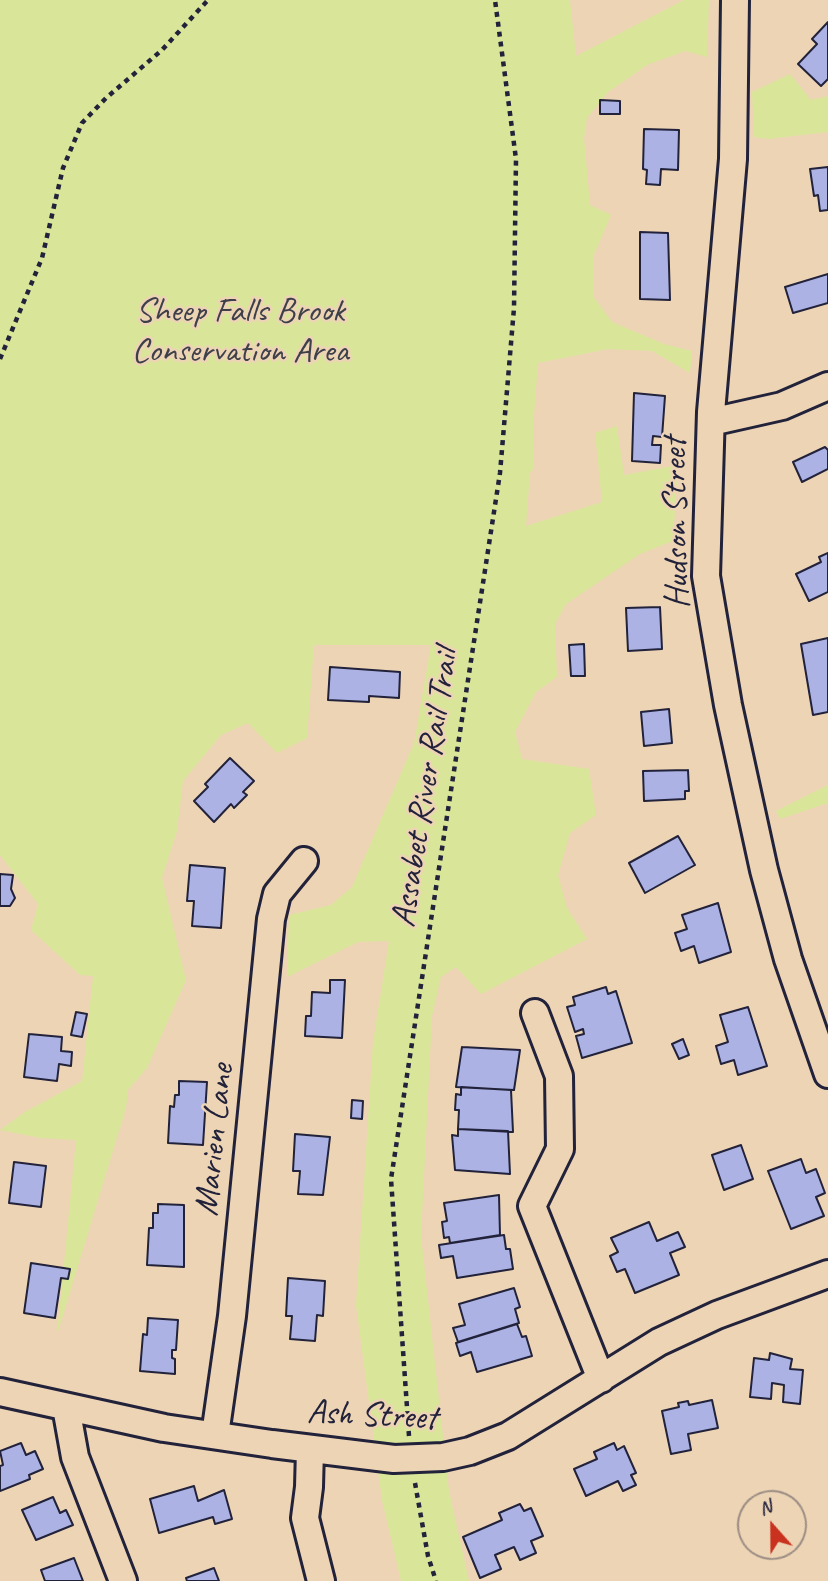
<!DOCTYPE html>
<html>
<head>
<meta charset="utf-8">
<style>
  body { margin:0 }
  #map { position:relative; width:828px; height:1581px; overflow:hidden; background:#edd4b5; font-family:Caveat,sans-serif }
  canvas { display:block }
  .north { position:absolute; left:737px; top:1490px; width:70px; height:70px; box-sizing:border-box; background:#edd4b5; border:2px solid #9c8d84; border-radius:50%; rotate:339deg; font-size:19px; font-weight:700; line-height:28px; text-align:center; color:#22223b }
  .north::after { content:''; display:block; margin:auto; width:24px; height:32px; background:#c8321e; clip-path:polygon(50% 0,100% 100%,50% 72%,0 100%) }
</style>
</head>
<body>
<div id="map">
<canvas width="828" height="1581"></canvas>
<div class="north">N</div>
</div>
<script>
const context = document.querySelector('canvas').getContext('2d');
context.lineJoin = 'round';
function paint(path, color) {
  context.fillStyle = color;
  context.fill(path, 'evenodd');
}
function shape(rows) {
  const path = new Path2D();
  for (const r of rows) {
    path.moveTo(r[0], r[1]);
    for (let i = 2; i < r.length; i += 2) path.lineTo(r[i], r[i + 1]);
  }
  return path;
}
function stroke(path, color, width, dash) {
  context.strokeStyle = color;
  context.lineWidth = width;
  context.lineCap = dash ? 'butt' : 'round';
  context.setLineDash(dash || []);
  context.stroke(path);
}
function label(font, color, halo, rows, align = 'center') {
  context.font = font + ' Caveat,sans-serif';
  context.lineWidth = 5;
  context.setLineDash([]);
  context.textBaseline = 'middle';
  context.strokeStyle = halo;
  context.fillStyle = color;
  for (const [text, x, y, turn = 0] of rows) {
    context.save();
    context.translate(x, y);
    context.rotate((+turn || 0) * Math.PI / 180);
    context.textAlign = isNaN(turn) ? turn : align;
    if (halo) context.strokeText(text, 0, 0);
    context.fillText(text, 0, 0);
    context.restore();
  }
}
paint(shape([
  [0,0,570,0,576,56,684,0,709,0,707,57,685,51,647,65,608,92,587,118,584,137,590,205,611,215,593,257,593,296,612,322,664,344,692,351,690,373,652,351,608,349,538,363,533,428,534,468,530,473,526,526,602,502,595,433,617,426,624,475,678,465,673,541,640,554,566,604,555,624,557,677,536,692,515,732,522,759,589,769,596,815,570,833,558,875,567,908,587,939,481,994,456,967,441,977,432,1016,421,1236,449,1491,469,1581,401,1581,382,1500,356,1305,373,1042,389,941,358,942,287,977,289,915,331,905,352,887,414,743,431,645,314,645,307,738,277,753,248,723,221,735,183,781,177,831,162,878,186,980,147,1068,128,1090,126,1108,57,1335,76,1140,41,1138,0,1130,25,1112,82,1081,93,976,80,975,31,930,38,904,0,855],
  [790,74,811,100,828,96,828,132,768,139,754,137,752,92],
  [828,785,828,803,780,819,776,811]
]), '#d9e699');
const building = shape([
  [828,22,828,79,821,86,798,64,817,44,812,39,828,22],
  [600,100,620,101,620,114,600,114,600,100],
  [644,129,679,130,678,170,661,169,660,185,646,184,647,170,643,169,644,129],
  [828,167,828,210,820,211,818,195,814,196,810,169,828,167],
  [640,232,668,233,670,300,640,299,640,232],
  [828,274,828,303,793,313,785,287,828,274],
  [634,393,665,396,662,437,653,436,652,445,661,445,660,463,632,461,634,393],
  [825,447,828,450,828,469,802,482,793,462,825,447],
  [828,553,828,592,809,601,796,574,821,562,819,557,828,553],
  [660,607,662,649,628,651,626,608,660,607],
  [828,638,828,712,813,715,801,644,828,638],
  [584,644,585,676,571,676,569,645,584,644],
  [330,667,400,672,399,698,369,696,369,702,328,700,330,667],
  [669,709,672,743,644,746,641,712,669,709],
  [230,758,254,781,243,792,247,795,234,808,231,804,214,822,194,801,208,787,205,784,230,758],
  [688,770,689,791,685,791,685,799,644,801,643,771,688,770],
  [678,836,695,865,645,893,629,863,678,836],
  [190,865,225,868,221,928,192,926,194,901,187,901,190,865],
  [0,874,13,875,11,889,15,898,10,906,0,906,0,874],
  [718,903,731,952,699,963,694,946,681,951,675,933,687,929,682,915,718,903],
  [330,980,345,980,342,1038,305,1036,306,1016,311,1016,312,992,330,993,330,980],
  [606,987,608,994,616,991,632,1043,582,1058,576,1036,584,1034,583,1029,575,1032,567,1007,575,1005,573,997,606,987],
  [748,1007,767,1066,738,1075,734,1060,721,1064,716,1046,728,1042,720,1015,748,1007],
  [76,1012,87,1014,82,1037,71,1035,76,1012],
  [29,1034,62,1037,61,1051,72,1052,71,1066,59,1064,57,1081,24,1077,29,1034],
  [683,1039,689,1055,679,1059,672,1044,683,1039],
  [462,1047,520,1050,514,1090,456,1087,462,1047],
  [179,1081,207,1082,203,1145,168,1143,170,1106,174,1107,175,1095,179,1095,179,1081],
  [461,1087,511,1090,513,1132,458,1129,459,1110,455,1110,456,1094,461,1095,461,1087],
  [352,1100,363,1101,362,1119,351,1118,352,1100],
  [458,1129,508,1131,510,1174,455,1170,452,1135,458,1136,458,1129],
  [295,1134,330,1137,323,1195,298,1194,300,1171,293,1171,295,1134],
  [741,1145,753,1179,724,1190,712,1155,741,1145],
  [801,1159,806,1173,816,1169,825,1193,816,1197,824,1216,791,1229,768,1171,801,1159],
  [14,1162,46,1166,41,1207,9,1203,14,1162],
  [499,1195,500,1235,450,1243,449,1237,444,1238,442,1222,447,1221,444,1203,499,1195],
  [158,1204,184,1205,184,1267,147,1265,149,1228,153,1228,153,1213,158,1213,158,1204],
  [649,1222,657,1241,678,1232,685,1247,670,1253,679,1275,635,1293,625,1269,617,1272,610,1256,618,1252,611,1238,649,1222],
  [504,1235,506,1249,510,1249,513,1269,457,1278,453,1256,441,1258,439,1245,504,1235],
  [31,1263,70,1269,68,1279,61,1278,55,1318,24,1313,31,1263],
  [288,1278,325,1281,323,1316,317,1315,315,1341,290,1339,292,1316,286,1316,288,1278],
  [514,1288,520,1307,515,1309,519,1323,458,1342,453,1328,465,1325,459,1304,514,1288],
  [148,1318,178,1320,176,1350,172,1350,172,1358,175,1359,175,1374,140,1371,143,1334,147,1335,148,1318],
  [517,1324,522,1337,526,1336,532,1356,477,1372,471,1352,460,1356,456,1343,517,1324],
  [770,1353,792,1359,790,1369,803,1370,800,1404,783,1402,784,1385,772,1383,771,1399,750,1397,754,1358,769,1360,770,1353],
  [712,1400,718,1428,688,1434,691,1450,671,1454,662,1411,679,1407,678,1403,688,1401,689,1405,712,1400],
  [21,1443,26,1455,35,1451,43,1469,29,1475,30,1479,0,1491,0,1466,3,1465,0,1451,21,1443],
  [614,1443,617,1450,624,1446,636,1473,631,1475,636,1485,623,1491,618,1481,586,1496,574,1469,597,1459,594,1452,614,1443],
  [194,1486,198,1501,224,1490,232,1519,215,1524,213,1517,159,1533,150,1499,194,1486],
  [53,1497,60,1513,66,1510,73,1525,36,1540,22,1510,53,1497],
  [520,1504,524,1511,531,1508,543,1536,531,1541,536,1553,520,1560,514,1547,495,1555,501,1569,480,1578,463,1537,502,1520,499,1513,520,1504],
  [74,1558,83,1581,45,1581,41,1570,74,1558],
  [214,1568,219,1581,187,1581,186,1578,214,1568]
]);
paint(building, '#acb3e4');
stroke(building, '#22223b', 2);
const minor = shape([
  [735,0,733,159,711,412,706,576,728,705,764,870,788,959,828,1074],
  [711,422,782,406,828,386],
  [535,1013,559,1076,560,1149,532,1206,601,1379],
  [0,1392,164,1428,272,1444,394,1459,443,1457,470,1451,508,1436,659,1342,717,1315,828,1274],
  [66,1407,75,1457,123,1581],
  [215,1435,232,1316,271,919,277,894,304,861],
  [310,1449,309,1487,305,1518,321,1581]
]);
stroke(minor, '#22223b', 32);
stroke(shape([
  [0,359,42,258,63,168,82,123,106,98,162,50,208,0],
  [409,1436,391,1179,500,473,514,308,516,159,495,0],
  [415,1483,428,1556,436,1581]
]), '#22223b', 4.5, [5, 5]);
stroke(minor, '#edd4b5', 26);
label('35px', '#3d3f49', '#edd4b5', [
  ["Sheep Falls Brook",240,312],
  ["Conservation Area",240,352]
]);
label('35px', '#22223b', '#edd4b5', [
  ["Hudson Street",677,523,-91],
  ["Assabet River Rail Trail",426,788,-81],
  ["Marien Lane",215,1140,-84],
  ["Ash Street",372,1416,3]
]);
</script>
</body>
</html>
